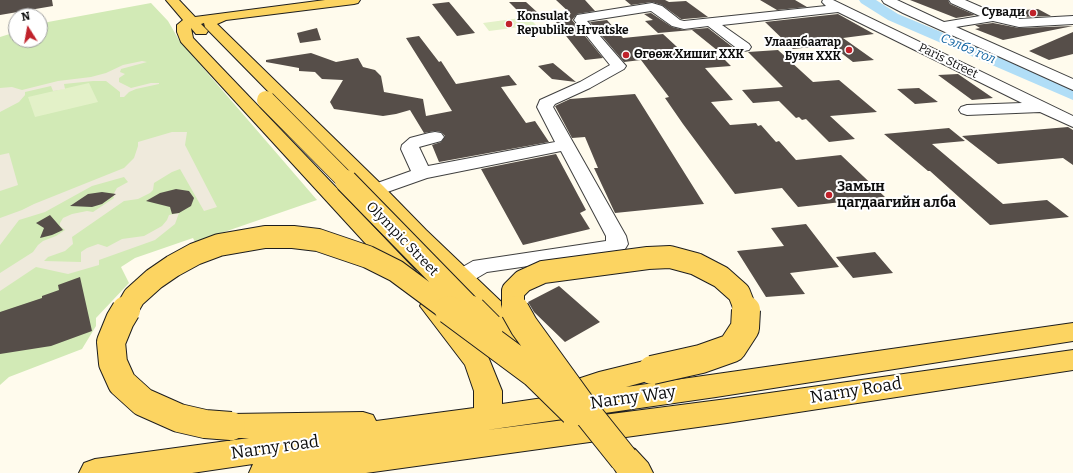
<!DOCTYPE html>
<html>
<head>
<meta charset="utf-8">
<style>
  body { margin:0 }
  #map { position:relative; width:1073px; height:473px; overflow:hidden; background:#fffbed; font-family:Bitter,serif }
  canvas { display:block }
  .north { position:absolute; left:8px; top:8px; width:40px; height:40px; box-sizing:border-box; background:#fff; border:1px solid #9e9e9e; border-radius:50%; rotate:349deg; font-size:11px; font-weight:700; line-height:16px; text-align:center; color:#0d0d0d }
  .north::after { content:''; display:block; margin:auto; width:14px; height:18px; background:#c0222b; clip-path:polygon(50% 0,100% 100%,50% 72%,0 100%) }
</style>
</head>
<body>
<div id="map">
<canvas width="1073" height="473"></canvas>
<div class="north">N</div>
</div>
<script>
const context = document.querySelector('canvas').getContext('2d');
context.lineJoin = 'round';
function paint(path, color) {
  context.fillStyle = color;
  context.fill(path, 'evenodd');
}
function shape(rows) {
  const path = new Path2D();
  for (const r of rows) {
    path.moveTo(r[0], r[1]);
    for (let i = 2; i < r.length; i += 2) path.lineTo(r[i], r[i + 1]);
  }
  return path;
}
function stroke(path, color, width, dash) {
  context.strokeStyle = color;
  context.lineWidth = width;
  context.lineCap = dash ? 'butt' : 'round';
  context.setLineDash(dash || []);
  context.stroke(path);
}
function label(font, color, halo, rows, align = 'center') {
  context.font = font + ' Bitter,serif';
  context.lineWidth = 4;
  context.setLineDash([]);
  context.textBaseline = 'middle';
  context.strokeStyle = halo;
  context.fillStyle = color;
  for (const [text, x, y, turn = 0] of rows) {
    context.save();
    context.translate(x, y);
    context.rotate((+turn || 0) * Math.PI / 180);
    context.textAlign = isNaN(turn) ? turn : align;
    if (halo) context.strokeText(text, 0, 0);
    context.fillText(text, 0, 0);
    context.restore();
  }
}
paint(shape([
  [151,3,168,21,179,40,317,200,195,242,193,238,135,258,121,267,129,283,96,318,96,326,82,349,9,377,0,385,0,37,16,32,16,40,40,40,40,26,48,22]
]), '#d2eab6');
paint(shape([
  [528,17,536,25,489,31,483,23],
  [89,83,98,102,35,117,28,97]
]), '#e3f1c8');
paint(shape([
  [142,61,147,62,121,69,120,72,125,74,119,78,119,82,131,88,151,83,159,83,159,84,136,89,129,92,124,97,120,97,120,92,106,81,93,81,64,84,65,89,53,91,51,86,25,92,25,95,19,102,0,112,0,88,12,87,22,90,58,81,91,77,106,73,123,65],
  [172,132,187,132,185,145,217,207,204,211,180,169,172,172,154,183,153,190,150,193,138,199,124,201,72,237,73,244,65,251,48,257,44,261,81,262,81,252,87,248,98,244,107,247,122,239,144,236,162,226,167,220,169,215,179,213,175,224,155,240,99,260,99,265,68,274,36,267,0,291,0,273,33,252,38,245,43,241,56,236,65,230,60,226,60,223,63,218,72,214,87,211,93,212,114,198,113,195,117,188,128,182,124,177,92,186,45,212,19,220,0,245,0,218,22,210,34,204,124,168,134,158,138,146,138,142],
  [9,153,18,185,0,191,0,155]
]), '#efeadc');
paint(shape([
  [859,0,876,0,898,14,1073,87,1073,100,888,20,861,3,859,0]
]), '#b1def7');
paint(shape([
  [0,0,52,0,53,6,0,15],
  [556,0,585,0,595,11,577,14,572,20,603,58,585,60,563,32,564,32,552,17,571,14],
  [625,0,665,0,669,2,686,1,708,17,684,19,681,19,662,5,652,2,631,5],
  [760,0,795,0,807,7,777,10],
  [910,0,948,0,950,4,975,15,956,18],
  [449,2,475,33,457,36,432,4],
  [509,2,526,2,537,12,521,14],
  [1038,9,1051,16,1019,17,997,12],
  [651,13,672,27,684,30,708,28,735,49,718,51,692,30,658,33,645,21,653,20,644,14],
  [838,14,874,34,843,38,874,60,853,62,831,45,793,49,765,22],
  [607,20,623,38,663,34,689,58,721,56,731,66,705,68,733,100,711,102,730,125,756,123,758,126,761,125,776,142,779,141,796,160,841,155,885,197,798,207,782,188,735,194,683,124,665,98,669,97,641,60,624,62,590,22],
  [993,23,1019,28,1073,26,1003,40,975,29,980,28,975,25],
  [317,28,321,40,300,43,297,33],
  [1073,32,1073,54,1049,60,1029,51],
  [419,36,439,62,441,61,456,84,509,75,517,85,501,87,526,123,535,121,549,142,439,162,432,145,441,142,445,136,441,132,435,131,424,133,410,110,396,114,383,116,334,109,330,102,343,80,322,79,315,72,299,71,299,68,266,62,266,60,311,53,336,62,358,58,363,67,375,70,381,76,384,92,423,99,426,116,452,111,406,38],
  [778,50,813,82,839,80,877,112,830,116,855,139,829,142,806,119,802,120,799,117,796,118,779,101,753,103,742,90,783,87,748,52],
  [553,63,576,82,552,79,538,66],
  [958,74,993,98,972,100,938,75],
  [919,88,938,102,915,104,897,89],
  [635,94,704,204,615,213,594,168,598,168,585,137,572,138,555,106,570,99],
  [1068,127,1073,130,1073,165,1063,158,998,164,962,136],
  [949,128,965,141,932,144,1003,204,1047,200,1069,217,990,225,930,171,928,171,884,134],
  [556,154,586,210,580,213,590,229,523,245,481,169],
  [176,189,189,191,194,198,191,206,179,213,172,214,170,207,146,201,160,193],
  [102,192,116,194,102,204,92,207,70,206,88,194],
  [50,215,63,230,52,235,40,238,44,228,36,223],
  [806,224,839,267,790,273,805,294,766,297,737,251,784,246,771,228],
  [875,252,893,273,853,278,836,257],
  [80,277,92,331,51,346,0,354,0,312,42,298,42,296,59,290,58,285],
  [559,286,600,322,565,342,534,312,528,302]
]), '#564e49');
const minor = shape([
  [823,0,833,0,1073,116,1073,127,1040,112,967,115,961,113,959,110,961,107,967,105,1022,103,838,12,722,25,749,44,751,47,749,50,744,51,739,50,708,26,684,29,672,26,651,11,587,21,626,66,624,69,590,88,555,104,553,107,626,236,628,244,625,249,611,254,487,272,470,282,462,284,454,282,451,277,454,272,473,261,606,241,606,236,561,151,427,178,376,196,369,194,366,190,369,186,411,171,401,149,402,145,410,138,429,133,435,132,441,133,444,137,441,141,419,147,428,166,555,142,537,107,540,100,580,82,610,65,574,20,577,15,652,3,662,6,680,20,684,21,826,6,822,2,823,0],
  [882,0,897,0,944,22,980,16,951,3,949,0,965,0,997,14,1019,19,1073,16,1073,24,1019,27,993,21,956,27,1073,79,1073,90,903,13,884,3,882,0]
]);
const major = shape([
  [166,0,179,0,195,17,325,0,360,0,358,3,354,4,226,20,217,24,383,186,426,230,535,334,539,341,535,348,526,351,517,348,410,240,369,194,205,27,204,23,201,24,208,31,206,34,196,34,191,28,193,38,415,270,419,275,415,280,407,283,399,280,181,42,177,32,177,25,183,20,166,0],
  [432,297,441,300,487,354,502,391,502,404,543,398,547,389,599,372,652,359,662,363,666,370,662,377,626,387,1073,323,1073,341,716,397,487,430,727,399,1073,350,1073,370,727,423,366,473,249,473,253,464,192,473,79,473,84,463,95,459,249,438,231,438,220,435,216,426,220,417,231,414,363,412,373,415,376,421,474,408,474,391,465,365,420,306,423,300,432,297],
  [624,445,635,449,648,463,653,473,617,473,608,459,613,449,624,445]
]);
stroke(minor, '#404040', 2);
stroke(major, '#1e1e1e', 2);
paint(minor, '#fff');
paint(major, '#fcd461');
const majorBridgeFar2 = shape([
  [266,100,347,182]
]);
const majorBridgeFar1 = shape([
  [346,181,473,311],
  [126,311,134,297,154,279,173,266,195,254,219,245,265,237,293,237,318,240,368,257,396,271,450,311],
  [516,311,513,306,513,291,523,281,543,272,648,258,670,257,696,264,721,277,739,293,746,311]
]);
const majorBridge = shape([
  [126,310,120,320,111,342,113,363,122,383,143,402,179,418,205,424,231,426],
  [449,310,534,373],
  [472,310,489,327],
  [515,310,524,326,584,409,624,459],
  [524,363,574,412],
  [652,370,701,359,732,348,745,328,746,310]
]);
stroke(majorBridgeFar2, '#1e1e1e', 19, []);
stroke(majorBridgeFar1, '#1e1e1e', 24, []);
stroke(majorBridge, '#1e1e1e', 30, []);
stroke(majorBridgeFar2, '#fcd461', 18);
stroke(majorBridgeFar1, '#fcd461', 22);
stroke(majorBridge, '#fcd461', 28);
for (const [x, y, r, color] of [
  [1033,13,4,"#c0222b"],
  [509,24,4,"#c0222b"],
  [849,50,4,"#c0222b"],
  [626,55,4,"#c0222b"],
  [829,195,4,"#c0222b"]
]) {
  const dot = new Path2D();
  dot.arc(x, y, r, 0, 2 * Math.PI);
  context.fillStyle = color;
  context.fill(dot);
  stroke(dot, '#fff', 1.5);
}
label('bold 12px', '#0d0d0d', '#fff', [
  ["Сувади",1025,13],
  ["Konsulat",517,17,"left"],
  ["Republike Hrvatske",517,31,"left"],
  ["Улаанбаатар",841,43],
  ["Буян ХХК",841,57],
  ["Өгөөж Хишиг ХХК",634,55,"left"]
], 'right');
label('12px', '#0d0d0d', '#fff', [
  ["Paris Street",948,61,26]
]);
label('italic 13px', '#1365a2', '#fff', [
  ["Сэлбэ гол",968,49,23]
]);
label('bold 14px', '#0d0d0d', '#fff', [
  ["Замын",837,187],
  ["цагдаагийн алба",837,203]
], 'left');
label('14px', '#0d0d0d', '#fff', [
  ["Olympic Street",402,239,46]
]);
label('17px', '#0d0d0d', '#fff', [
  ["Narny Road",856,391,-9],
  ["Narny Way",633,398,-8],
  ["Narny road",275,448,-8]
]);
</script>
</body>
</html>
